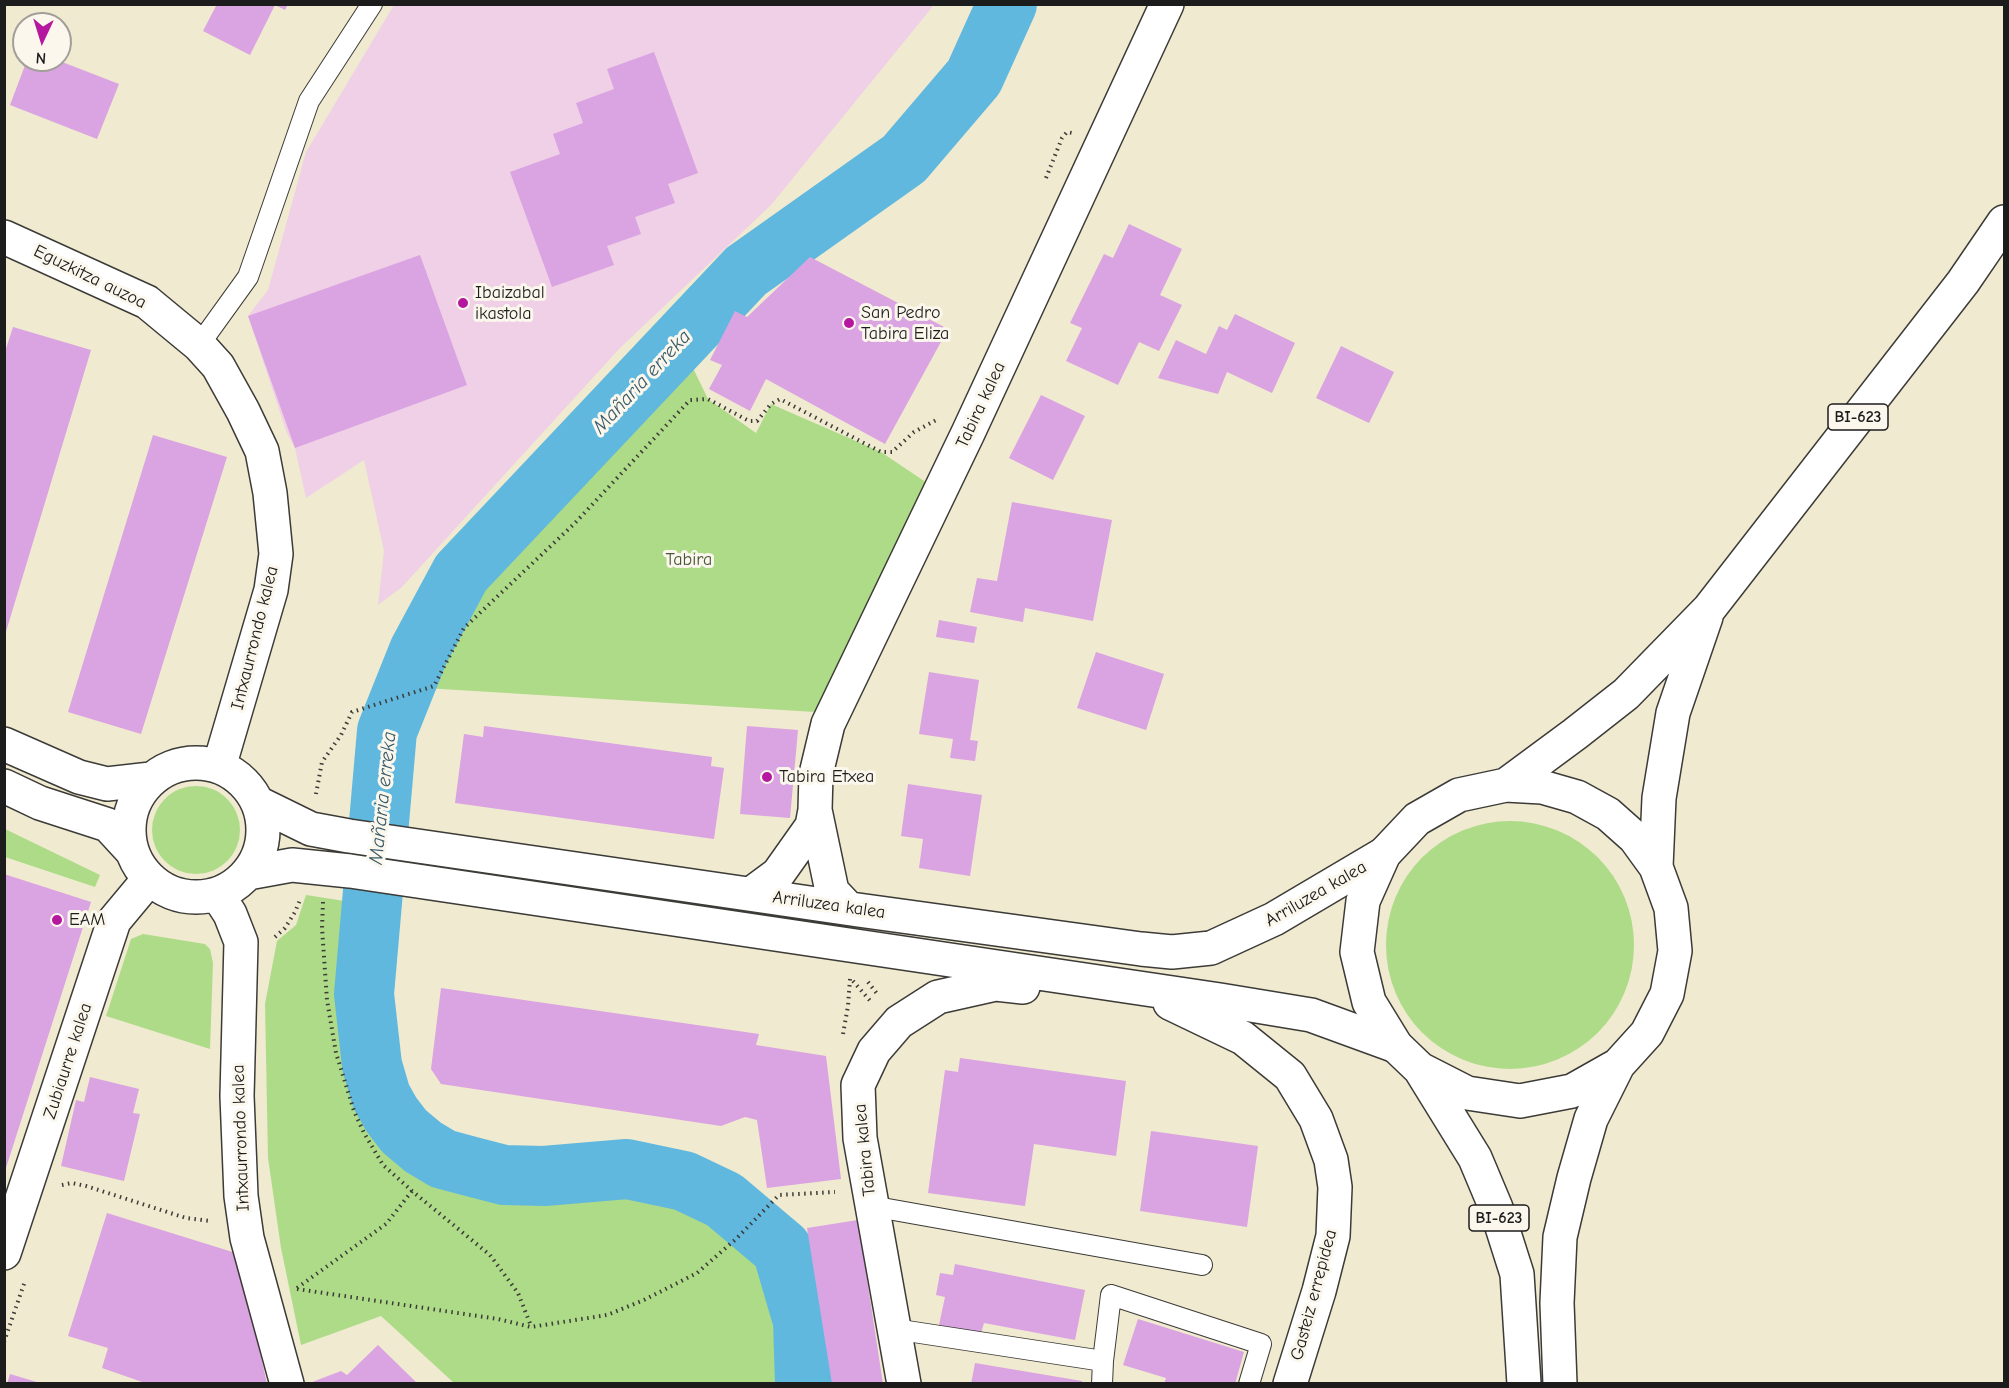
<!DOCTYPE html>
<html>
<head>
<meta charset="utf-8">
<style>
  body { margin:0 }
  #map { position:relative; width:2009px; height:1388px; overflow:hidden; background:#f0ead0; font-family:"Comic Neue",sans-serif }
  canvas { display:block }
  .frame { position:absolute; inset:0; border:6px solid #1c1c1c; pointer-events:none }
  .north { position:absolute; left:12px; top:12px; width:60px; height:60px; box-sizing:border-box; background:#fbf7ec; border:2px solid #a29f99; border-radius:50%; rotate:184deg; font-size:16px; font-weight:700; line-height:24px; text-align:center; color:#1c1c1c }
  .north::after { content:''; display:block; margin:auto; width:21px; height:27px; background:#b5179e; clip-path:polygon(50% 0,100% 100%,50% 72%,0 100%) }
</style>
</head>
<body>
<div id="map">
<canvas width="2009" height="1388"></canvas>
<div class="frame"></div>
<div class="north">N</div>
</div>
<script>
const context = document.querySelector('canvas').getContext('2d');
context.lineJoin = 'round';
function paint(path, color) {
  context.fillStyle = color;
  context.fill(path, 'evenodd');
}
function shape(rows) {
  const path = new Path2D();
  for (const r of rows) {
    if (r.length === 3) {
      path.moveTo(r[0] + r[2], r[1]);
      path.arc(r[0], r[1], r[2], 0, 2 * Math.PI);
      continue;
    }
    path.moveTo(r[0], r[1]);
    for (let i = 2; i < r.length; i += 2) path.lineTo(r[i], r[i + 1]);
  }
  return path;
}
function stroke(path, color, width, dash) {
  context.strokeStyle = color;
  context.lineWidth = width;
  context.lineCap = dash ? 'butt' : 'round';
  context.setLineDash(dash || []);
  context.stroke(path);
}
function label(font, color, halo, rows, align = 'center') {
  context.font = font + ' "Comic Neue",sans-serif';
  context.lineWidth = 6;
  context.setLineDash([]);
  context.textBaseline = 'middle';
  context.strokeStyle = halo;
  context.fillStyle = color;
  for (const [text, x, y, turn = 0] of rows) {
    context.save();
    context.translate(x, y);
    context.rotate((+turn || 0) * Math.PI / 180);
    context.textAlign = isNaN(turn) ? turn : align;
    if (halo) context.strokeText(text, 0, 0);
    context.fillText(text, 0, 0);
    context.restore();
  }
}
paint(shape([
  [394,5,934,5,771,205,620,348,402,587,378,605,384,551,364,460,306,498,295,448,287,433,248,316,268,290,306,152]
]), '#efd0e6');
paint(shape([
  [690,362,708,399,756,433,771,404,881,452,927,483,815,712,409,687,456,581,493,553,545,493,611,438],
  [196,830,44],
  [1510,945,124],
  [5,829,100,875,95,887,5,857],
  [306,895,351,902,342,989,346,1043,358,1082,376,1124,390,1143,420,1165,447,1179,489,1190,562,1194,592,1190,627,1193,652,1192,674,1197,697,1210,746,1248,764,1270,778,1297,789,1327,789,1373,787,1383,454,1383,381,1316,301,1345,281,1248,268,1158,265,1004,277,941,296,925],
  [143,934,205,944,210,949,213,963,210,1049,106,1016,131,939]
]), '#aedb88');
stroke(shape([
  [805,1384,803,1321,782,1249,724,1200,684,1181,627,1169,544,1176,504,1175,473,1167,443,1159,423,1147,404,1131,391,1114,381,1096,372,1065,364,994,387,731,419,651,461,573,746,271,904,159,974,77,1007,4]
]), '#61b8de', 60);
paint(shape([
  [217,4,288,4,285,10,275,5,250,55,203,31],
  [654,52,698,173,668,184,675,203,635,217,641,234,607,246,614,265,552,287,510,172,560,154,553,134,583,123,576,103,614,89,607,69],
  [27,60,57,60,119,84,97,139,10,105],
  [1129,224,1182,249,1160,295,1182,305,1159,351,1139,342,1118,385,1066,361,1082,328,1070,323,1104,254,1113,258],
  [420,255,467,385,295,448,248,316],
  [810,257,948,329,885,444,766,379,750,411,709,389,722,365,710,360,735,311,747,317],
  [1235,314,1295,343,1272,393,1227,372,1218,394,1158,378,1176,340,1206,354,1219,326,1227,330],
  [13,327,91,350,5,635,4,355],
  [1341,346,1394,372,1369,423,1316,398],
  [1041,395,1085,416,1053,480,1009,458],
  [153,435,227,457,141,734,68,712],
  [1012,502,1112,520,1093,621,1025,608,1023,622,970,612,977,578,997,581],
  [939,620,977,627,974,643,936,637],
  [1096,652,1164,674,1146,730,1077,708],
  [929,672,979,680,970,740,978,741,975,761,950,758,953,739,919,734],
  [484,726,712,757,711,766,724,768,714,839,455,803,464,734,483,737],
  [747,726,798,730,790,818,740,814],
  [908,784,982,795,970,876,919,868,923,839,901,836],
  [4,874,91,902,5,1171,4,1171],
  [441,988,759,1034,756,1045,826,1056,841,1179,767,1188,757,1120,745,1117,721,1126,441,1084,431,1069],
  [960,1058,1126,1081,1116,1156,1034,1144,1025,1206,928,1193,945,1070,958,1072],
  [90,1077,139,1089,133,1113,140,1114,124,1181,61,1166,76,1100,84,1102],
  [1151,1131,1258,1146,1247,1227,1140,1211],
  [107,1213,239,1254,267,1384,148,1384,102,1368,108,1348,68,1336],
  [858,1220,883,1384,832,1384,807,1228],
  [955,1264,1085,1290,1075,1340,984,1323,981,1333,939,1325,945,1297,936,1295,940,1273,953,1275],
  [1138,1319,1244,1352,1235,1384,1164,1384,1166,1378,1123,1365],
  [378,1345,418,1384,307,1384,341,1371,347,1375],
  [975,1363,1082,1381,1082,1384,971,1384],
  [10,1374,40,1383,39,1384,7,1384]
]), '#daa3e1');
const service = shape([
  [199,345,248,277,309,101,372,4],
  [871,1206,1202,1265],
  [894,1329,1103,1361],
  [1102,1384,1103,1361,1111,1295,1261,1344,1249,1384]
]);
const minor = shape([
  [4,237,147,302,199,345,218,366,243,411,262,451,270,493,276,554,271,590,219,767],
  [4,744,79,777,107,784,151,779],
  [196,830,67],
  [4,786,40,803,108,825,131,850],
  [258,803,311,829,349,836,858,910,1141,949,1172,952,1211,948,1274,919,1384,854],
  [815,810,832,891,848,908],
  [248,873,292,865,350,871,1220,1000,1311,1015,1396,1046],
  [217,894,230,914,241,942,237,1096,241,1196,247,1238,287,1384],
  [751,894,778,874,812,826,815,810,816,774,828,724,968,433,1167,4],
  [1170,1003,1243,1038,1290,1076,1316,1119,1331,1160,1335,1187,1333,1236,1319,1291,1290,1384],
  [4,1253,114,921,149,879],
  [904,1384,860,1138,858,1085,874,1051,899,1022,938,997,996,984,1023,987]
]);
const primary = shape([
  [1506,785,1575,734,1626,694,1709,609,1963,282,2004,222],
  [1656,867,1659,798,1673,713,1706,617],
  [1420,1069,1467,1093,1520,1101,1572,1091,1618,1065],
  [1524,1384,1517,1274,1496,1208,1475,1158,1420,1069,1396,1046,1369,1002,1357,952,1363,901,1384,854,1417,819,1459,795,1506,785,1542,787,1577,797,1608,814,1635,838,1656,867,1671,908,1675,951,1667,994,1647,1033,1618,1065,1591,1119,1574,1178,1560,1237,1557,1303,1560,1384]
]);
stroke(service, '#3c3b37', 22);
stroke(minor, '#3c3b37', 36);
stroke(primary, '#3c3b37', 36);
stroke(shape([
  [1046,178,1062,138,1067,132,1072,133],
  [316,794,322,762,341,735,352,712,434,686,464,628,575,523,690,400,708,399,749,421,757,421,771,404,780,399,881,452,892,452,914,432,938,419],
  [323,902,322,928,327,1000,336,1053,354,1111,364,1133,383,1165,412,1191,490,1255,518,1293,531,1326],
  [275,937,285,928,295,912,300,900],
  [853,981,872,1003],
  [868,982,878,995],
  [843,1034,848,1006,850,979],
  [62,1185,72,1183,86,1186,186,1218,210,1221],
  [297,1288,386,1224,412,1191],
  [297,1289,498,1319,531,1327,607,1315,644,1300,697,1273,736,1239,779,1195,835,1192],
  [4,1342,25,1281]
]), '#3c3b37', 4, [1.5, 4.5]);
stroke(service, '#fff', 20);
stroke(minor, '#fff', 33);
stroke(primary, '#fff', 33);
for (const [x, y, r, color] of [
  [463,303,6,"#b5179e"],
  [849,323,6,"#b5179e"],
  [767,777,6,"#b5179e"],
  [57,920,6,"#b5179e"]
]) {
  const dot = new Path2D();
  dot.arc(x, y, r, 0, 2 * Math.PI);
  context.fillStyle = color;
  context.fill(dot);
  stroke(dot, '#fbf7ec', 2);
}
for (const [x, y, w] of [
  [1858,417,60],
  [1499,1218,60]
]) {
  const box = new Path2D();
  box.roundRect(x - w / 2, y - 13, w, 26, 4.5);
  context.fillStyle = '#fbf7ec';
  context.fill(box);
  stroke(box, '#1c1c1c', 1.5);
}
label('bold 16px', '#1c1c1c', null, [
  ["BI-623",1858,417],
  ["BI-623",1499,1218]
]);
label('18px', '#1c1c1c', '#fbf7ec', [
  ["Eguzkitza auzoa",90,277,26],
  ["Tabira kalea",981,405,-65],
  ["Intxaurrondo kalea",255,638,-76],
  ["Arriluzea kalea",1316,894,-30],
  ["Arriluzea kalea",829,905,8],
  ["Zubiaurre kalea",68,1061,-72],
  ["Intxaurrondo kalea",241,1138,-92],
  ["Tabira kalea",865,1150,-96],
  ["Gasteiz errepidea",1314,1295,-75]
]);
label('18px', '#1c1c1c', '#fbf7ec', [
  ["Ibaizabal",475,293],
  ["ikastola",475,314],
  ["San Pedro",861,313],
  ["Tabira Eliza",861,334],
  ["Tabira Etxea",779,777],
  ["EAM",69,920]
], 'left');
label('18px', '#48553c', '#fbf7ec', [
  ["Tabira",689,560]
]);
label('italic 20px', '#385a6a', '#fbf7ec', [
  ["Mañaria erreka",642,382,-47],
  ["Mañaria erreka",383,798,-84]
]);
</script>
</body>
</html>
